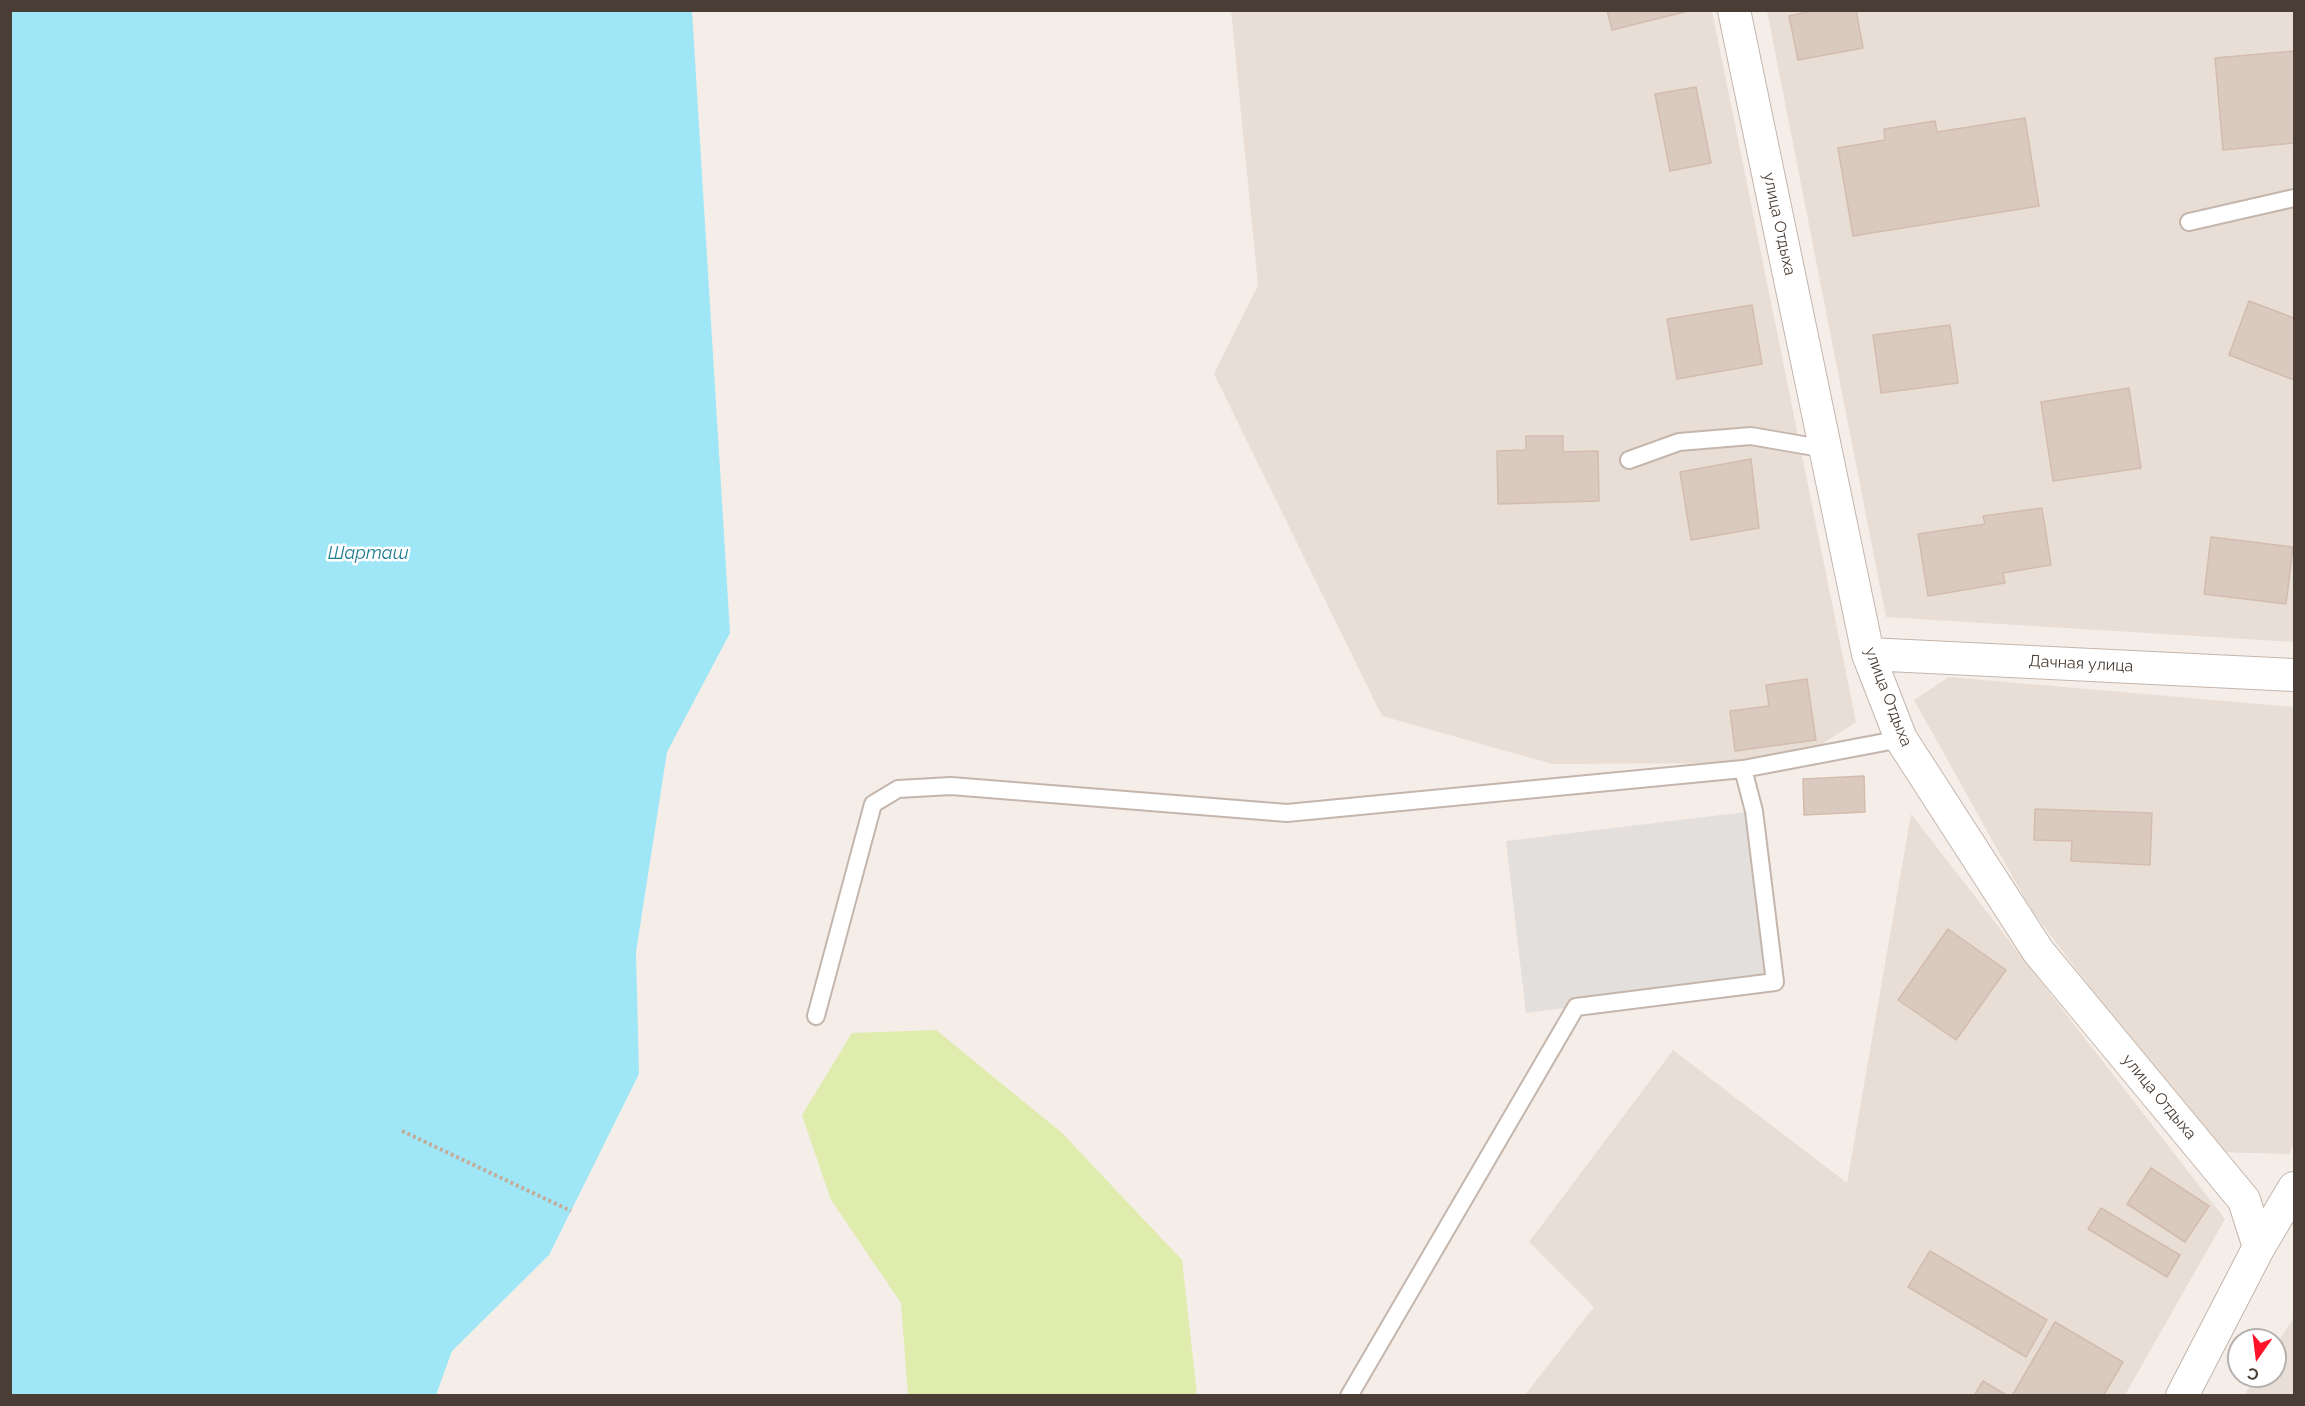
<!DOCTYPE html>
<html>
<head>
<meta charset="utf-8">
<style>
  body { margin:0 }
  #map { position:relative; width:2305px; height:1406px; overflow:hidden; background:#f5ede7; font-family:Raleway,sans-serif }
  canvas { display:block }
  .frame { position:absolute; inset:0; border:12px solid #493d35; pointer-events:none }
  .north { position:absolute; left:2227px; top:1328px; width:60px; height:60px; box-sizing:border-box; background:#fff; border:2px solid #b6b1ae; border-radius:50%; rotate:194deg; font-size:16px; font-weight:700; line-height:24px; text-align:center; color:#493d35 }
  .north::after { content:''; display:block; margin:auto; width:21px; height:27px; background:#ff1429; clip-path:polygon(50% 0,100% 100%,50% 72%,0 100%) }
</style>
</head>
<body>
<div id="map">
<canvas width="2305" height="1406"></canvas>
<div class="frame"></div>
<div class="north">С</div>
</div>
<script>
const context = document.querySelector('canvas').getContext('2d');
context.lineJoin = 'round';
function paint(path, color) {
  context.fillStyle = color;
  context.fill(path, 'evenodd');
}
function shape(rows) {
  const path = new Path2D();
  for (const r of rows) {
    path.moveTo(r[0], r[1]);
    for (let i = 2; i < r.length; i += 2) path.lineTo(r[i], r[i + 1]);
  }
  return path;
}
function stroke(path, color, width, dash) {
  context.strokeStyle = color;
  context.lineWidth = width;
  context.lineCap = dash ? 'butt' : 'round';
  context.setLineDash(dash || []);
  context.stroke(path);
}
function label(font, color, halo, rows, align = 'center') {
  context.font = font + ' Raleway,sans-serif';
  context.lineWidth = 5;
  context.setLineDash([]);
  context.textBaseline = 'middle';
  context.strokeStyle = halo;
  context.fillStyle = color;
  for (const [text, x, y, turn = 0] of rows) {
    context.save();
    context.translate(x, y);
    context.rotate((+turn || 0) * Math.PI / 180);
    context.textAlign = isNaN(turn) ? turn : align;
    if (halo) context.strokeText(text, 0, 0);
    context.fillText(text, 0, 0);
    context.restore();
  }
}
paint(shape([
  [1231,11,1712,11,1856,722,1816,748,1733,763,1552,764,1382,716,1214,374,1258,285],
  [1767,11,2294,11,2294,642,1886,617],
  [1949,677,2294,707,2294,1144,2289,1154,2214,1152,2030,908,1914,700],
  [1911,814,2225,1219,2125,1395,1524,1396,1594,1307,1529,1242,1673,1050,1847,1183],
  [2294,1317,2294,1395,2244,1395,2257,1376,2275,1376,2275,1347]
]), '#e9ded5');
paint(shape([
  [936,1030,1062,1133,1182,1260,1197,1395,908,1395,901,1303,831,1200,802,1115,852,1033]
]), '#dfecad');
paint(shape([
  [1754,811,1775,982,1526,1013,1506,841]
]), '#e3dfdc');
paint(shape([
  [10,11,692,11,730,633,667,752,636,952,639,1074,549,1255,452,1351,436,1395,11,1395]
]), '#9fe7f6');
const building = shape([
  [1607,10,1692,10,1612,30,1607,10],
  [1816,10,1856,10,1863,48,1798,60,1789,16,1816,10],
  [2294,51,2294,143,2223,150,2215,58,2294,51],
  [1696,87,1711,163,1670,171,1655,94,1696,87],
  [2025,118,2039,206,1853,236,1838,148,1885,140,1884,129,1935,121,1937,132,2025,118],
  [2249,301,2294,318,2294,380,2229,355,2249,301],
  [1752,305,1762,364,1677,379,1667,319,1752,305],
  [1950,325,1958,383,1881,393,1873,335,1950,325],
  [2129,388,2141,468,2053,481,2041,402,2129,388],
  [1526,436,1563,436,1563,452,1598,451,1599,501,1498,504,1497,451,1526,450,1526,436],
  [1751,459,1759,528,1691,540,1680,472,1751,459],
  [2042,508,2051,565,2003,573,2005,583,1928,596,1918,534,1985,524,1983,516,2042,508],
  [2211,537,2293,547,2286,604,2204,594,2211,537],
  [1807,679,1816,740,1735,751,1730,711,1769,706,1766,685,1807,679],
  [1864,776,1865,812,1804,815,1803,779,1864,776],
  [2035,809,2152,813,2150,865,2071,861,2072,841,2034,840,2035,809],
  [1948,929,2006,970,1956,1040,1898,1000,1948,929],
  [2151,1168,2209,1206,2185,1242,2127,1204,2151,1168],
  [2101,1208,2180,1255,2167,1277,2088,1229,2101,1208],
  [1930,1251,2047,1320,2026,1357,1908,1287,1930,1251],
  [2055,1322,2123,1362,2103,1396,2012,1396,2055,1322],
  [1983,1381,2008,1396,1974,1396,1983,1381]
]);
paint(building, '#dac9bf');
stroke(building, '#d3bcae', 1.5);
const service = shape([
  [2189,222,2294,198],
  [1629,460,1679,442,1751,436,1826,449],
  [816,1016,873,804,898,789,951,786,1287,813,1743,769,1901,739],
  [1349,1396,1576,1007,1775,982,1754,811,1743,769]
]);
const minor = shape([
  [1734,10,1868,654,1901,739,2038,951,2244,1200,2259,1247],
  [1868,654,2294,675],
  [2182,1396,2259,1247,2294,1188]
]);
stroke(service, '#c4b6ac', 20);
stroke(minor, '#c4b6ac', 34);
stroke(shape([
  [402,1131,571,1211]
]), '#c4ab99', 4, [3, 3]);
stroke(service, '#fff', 16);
stroke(minor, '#fff', 32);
label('16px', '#493d35', '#fff', [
  ["улица Отдыха",1779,224,78],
  ["Дачная улица",2081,664,3],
  ["улица Отдыха",1888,697,69],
  ["улица Отдыха",2159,1097,50]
]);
label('italic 18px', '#217d92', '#fff', [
  ["Шарташ",368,554]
]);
</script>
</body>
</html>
